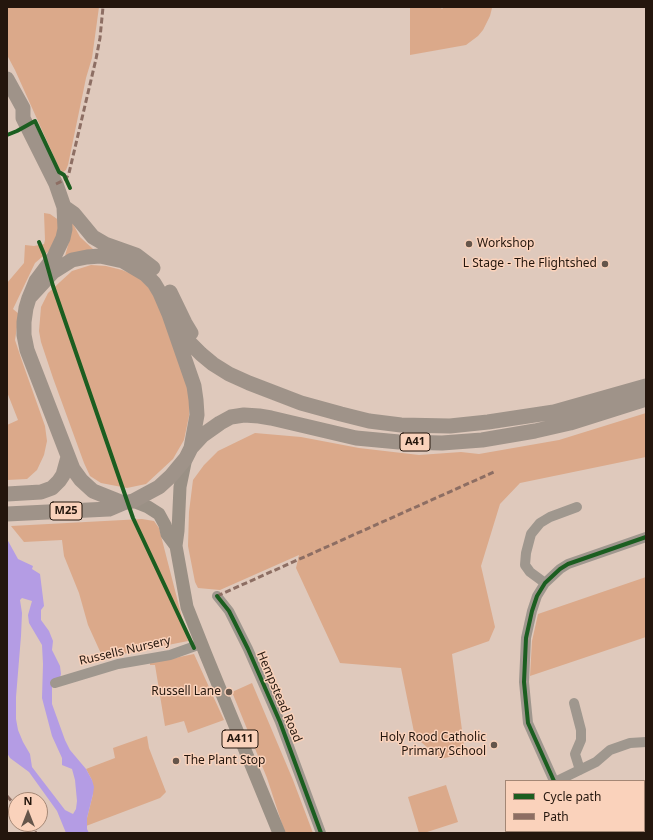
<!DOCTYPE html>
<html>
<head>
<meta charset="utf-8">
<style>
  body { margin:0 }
  #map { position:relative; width:653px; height:840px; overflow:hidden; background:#dfc9bc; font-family:"Noto Sans",sans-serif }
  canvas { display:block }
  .frame { position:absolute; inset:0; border:8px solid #24160d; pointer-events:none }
  .legend { position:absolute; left:505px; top:780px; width:140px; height:52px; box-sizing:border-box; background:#fad2bb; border:1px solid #a48775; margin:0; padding:5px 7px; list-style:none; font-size:12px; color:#24160d }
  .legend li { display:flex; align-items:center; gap:8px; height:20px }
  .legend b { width:20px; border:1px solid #a48775 }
  .north { position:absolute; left:8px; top:792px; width:40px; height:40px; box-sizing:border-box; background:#fad2bb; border:1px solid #a48775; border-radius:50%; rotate:0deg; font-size:11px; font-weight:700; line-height:16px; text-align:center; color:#24160d }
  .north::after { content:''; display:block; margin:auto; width:14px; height:18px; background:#65554a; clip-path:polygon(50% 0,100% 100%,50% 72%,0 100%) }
</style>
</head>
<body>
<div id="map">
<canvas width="653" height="840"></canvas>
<div class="frame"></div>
<ul class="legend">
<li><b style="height:5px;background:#1b5e20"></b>Cycle path</li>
<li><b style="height:5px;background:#8d6e63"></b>Path</li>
</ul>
<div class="north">N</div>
</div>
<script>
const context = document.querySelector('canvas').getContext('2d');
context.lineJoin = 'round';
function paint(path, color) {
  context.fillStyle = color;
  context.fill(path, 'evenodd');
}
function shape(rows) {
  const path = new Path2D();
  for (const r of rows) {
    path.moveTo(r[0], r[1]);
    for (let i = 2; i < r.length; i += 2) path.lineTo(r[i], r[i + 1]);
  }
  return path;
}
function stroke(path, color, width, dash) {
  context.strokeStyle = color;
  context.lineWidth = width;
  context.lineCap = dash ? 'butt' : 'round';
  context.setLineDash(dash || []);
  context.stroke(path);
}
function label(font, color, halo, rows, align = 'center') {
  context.font = font + ' "Noto Sans",sans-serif';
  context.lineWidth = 3;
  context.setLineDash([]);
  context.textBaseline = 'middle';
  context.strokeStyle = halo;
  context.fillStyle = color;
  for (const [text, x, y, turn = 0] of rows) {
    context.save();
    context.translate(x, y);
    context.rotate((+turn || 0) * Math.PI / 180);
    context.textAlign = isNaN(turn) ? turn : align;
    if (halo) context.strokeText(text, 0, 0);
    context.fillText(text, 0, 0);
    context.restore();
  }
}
paint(shape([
  [7,7,99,7,92,58,86,78,68,165,66,170,63,172,60,170,15,70,7,55],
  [410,7,440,7,442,9,444,7,492,7,492,8,490,16,483,30,478,36,466,45,410,55],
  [44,213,50,214,60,221,55,246,35,263,13,309,19,314,15,340,22,361,45,426,47,441,44,455,37,470,27,479,7,480,7,425,18,420,7,392,7,283,24,263,25,245,34,246,44,244,45,240],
  [72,224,73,224,80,237,93,249,65,256,70,238],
  [91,265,106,266,122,270,137,276,148,287,158,302,189,392,189,416,184,440,177,452,173,459,146,484,127,488,101,483,90,476,84,463,53,378,41,342,39,331,41,307,48,293,72,271],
  [646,413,646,457,520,483,500,504,481,566,495,627,489,641,452,654,465,753,441,759,415,737,401,668,340,663,296,568,299,555,220,590,198,588,195,582,188,546,189,512,193,480,204,465,218,451,255,433,301,437,359,448,419,455,461,452,479,454,559,440],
  [142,519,154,521,159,528,188,641,103,658,88,625,79,593,64,556,62,540,24,542,11,526],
  [646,577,646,637,530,676,532,641,538,614],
  [194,654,224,720,188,733,184,721,165,726,155,665,150,665,150,663],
  [252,683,293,780,313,833,285,833,267,778,232,692],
  [147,736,149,748,166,792,160,798,86,826,87,818,93,794,92,780,86,769,115,758,113,748],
  [446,785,458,822,424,833,419,833,408,797]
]), '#dba98a');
paint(shape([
  [7,539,18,559,33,566,32,569,40,574,44,606,41,610,41,620,49,631,53,641,52,650,60,666,61,674,59,681,52,683,52,704,65,740,70,750,86,769,92,780,94,787,93,794,87,818,87,829,89,833,66,833,57,811,29,772,10,758,7,753],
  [22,598,32,601,28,615,29,623,42,645,43,664,42,698,52,736,62,758,62,765,72,769,75,780,77,801,76,809,73,814,65,810,32,767,30,754,23,742,18,730,16,719,16,697,21,636,22,613,20,600]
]), '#b49ce4');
stroke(shape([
  [545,583,530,572,525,565,526,553,531,534,540,523,550,517,577,507],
  [217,596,229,611,248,649,280,722,321,833],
  [55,683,118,664,170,655,201,644],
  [574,703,581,730,581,740,575,754,580,770],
  [554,781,528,723,524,682,526,638,532,611,537,596,545,583,560,569,568,564,646,537],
  [557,781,596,762,610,750,630,743,646,742],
  [575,831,576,833],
  [544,833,549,831]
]), '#9f978e', 10);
stroke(shape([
  [186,458,180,487,178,531,176,546,187,607,206,655,279,833],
  [133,501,148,507,159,514,165,525,167,534,176,546]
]), '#9a9085', 13);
stroke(shape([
  [7,79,23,108,23,118,56,184,64,207,65,229,63,238,54,257,36,281,29,298,26,308,24,322,24,335,27,350,73,469,81,480,93,491,123,503,133,501,159,487,171,476,186,458,191,448,197,415,196,400,194,386,169,314,160,293,154,283,145,274,123,261,100,256,87,257,72,260,53,272,29,298],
  [64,207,74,214,93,237,105,244,136,255,153,268],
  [170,292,185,323,191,333],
  [178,326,190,343,201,354,213,364,229,374,249,383,301,403,341,414,369,421,401,425,450,426,488,422,554,412,646,386],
  [191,448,203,435,220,423,231,417,244,415,259,416,271,418,356,438,399,442,442,443,482,440,535,431,570,423,646,399],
  [7,494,41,492,52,488,59,481,63,475,68,457],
  [7,514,109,509,123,503]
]), '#9f9389', 15);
stroke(shape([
  [56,184,66,179,69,173,96,59,100,38,103,7],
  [217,596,494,472],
  [7,796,16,806],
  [30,824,36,833]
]), '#8d6e63', 3, [6, 3]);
stroke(shape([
  [7,135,17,131,35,121,59,172,64,175,70,188],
  [39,242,44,254,53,286,133,518,194,648],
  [217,596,229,611,248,649,280,722,321,833],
  [554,781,528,723,524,682,526,638,532,611,537,596,545,583,560,569,568,564,646,537]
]), '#1b5e20', 4);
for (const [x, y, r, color] of [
  [469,244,4,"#65554a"],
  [605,264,4,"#65554a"],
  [229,692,4,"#65554a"],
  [494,745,4,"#65554a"],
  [176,761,4,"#65554a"]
]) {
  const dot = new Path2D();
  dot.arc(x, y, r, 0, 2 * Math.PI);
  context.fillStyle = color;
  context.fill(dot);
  stroke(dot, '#fad2bb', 1.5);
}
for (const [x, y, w] of [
  [415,442,30],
  [66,511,32],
  [240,739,36]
]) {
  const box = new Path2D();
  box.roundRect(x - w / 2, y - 9, w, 18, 3);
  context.fillStyle = '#fad2bb';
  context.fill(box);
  stroke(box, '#24160d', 1);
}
label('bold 11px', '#24160d', null, [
  ["A41",415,442],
  ["M25",66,511],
  ["A411",240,739]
]);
label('12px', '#24160d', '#fad2bb', [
  ["Workshop",477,244,"left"],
  ["L Stage - The Flightshed",597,264],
  ["Russell Lane",221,692],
  ["Holy Rood Catholic",486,738],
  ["Primary School",486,752],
  ["The Plant Stop",184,761,"left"]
], 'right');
label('12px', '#24160d', '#fad2bb', [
  ["Russells Nursery",125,651,-13],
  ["Hempstead Road",279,697,67]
]);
</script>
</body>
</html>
